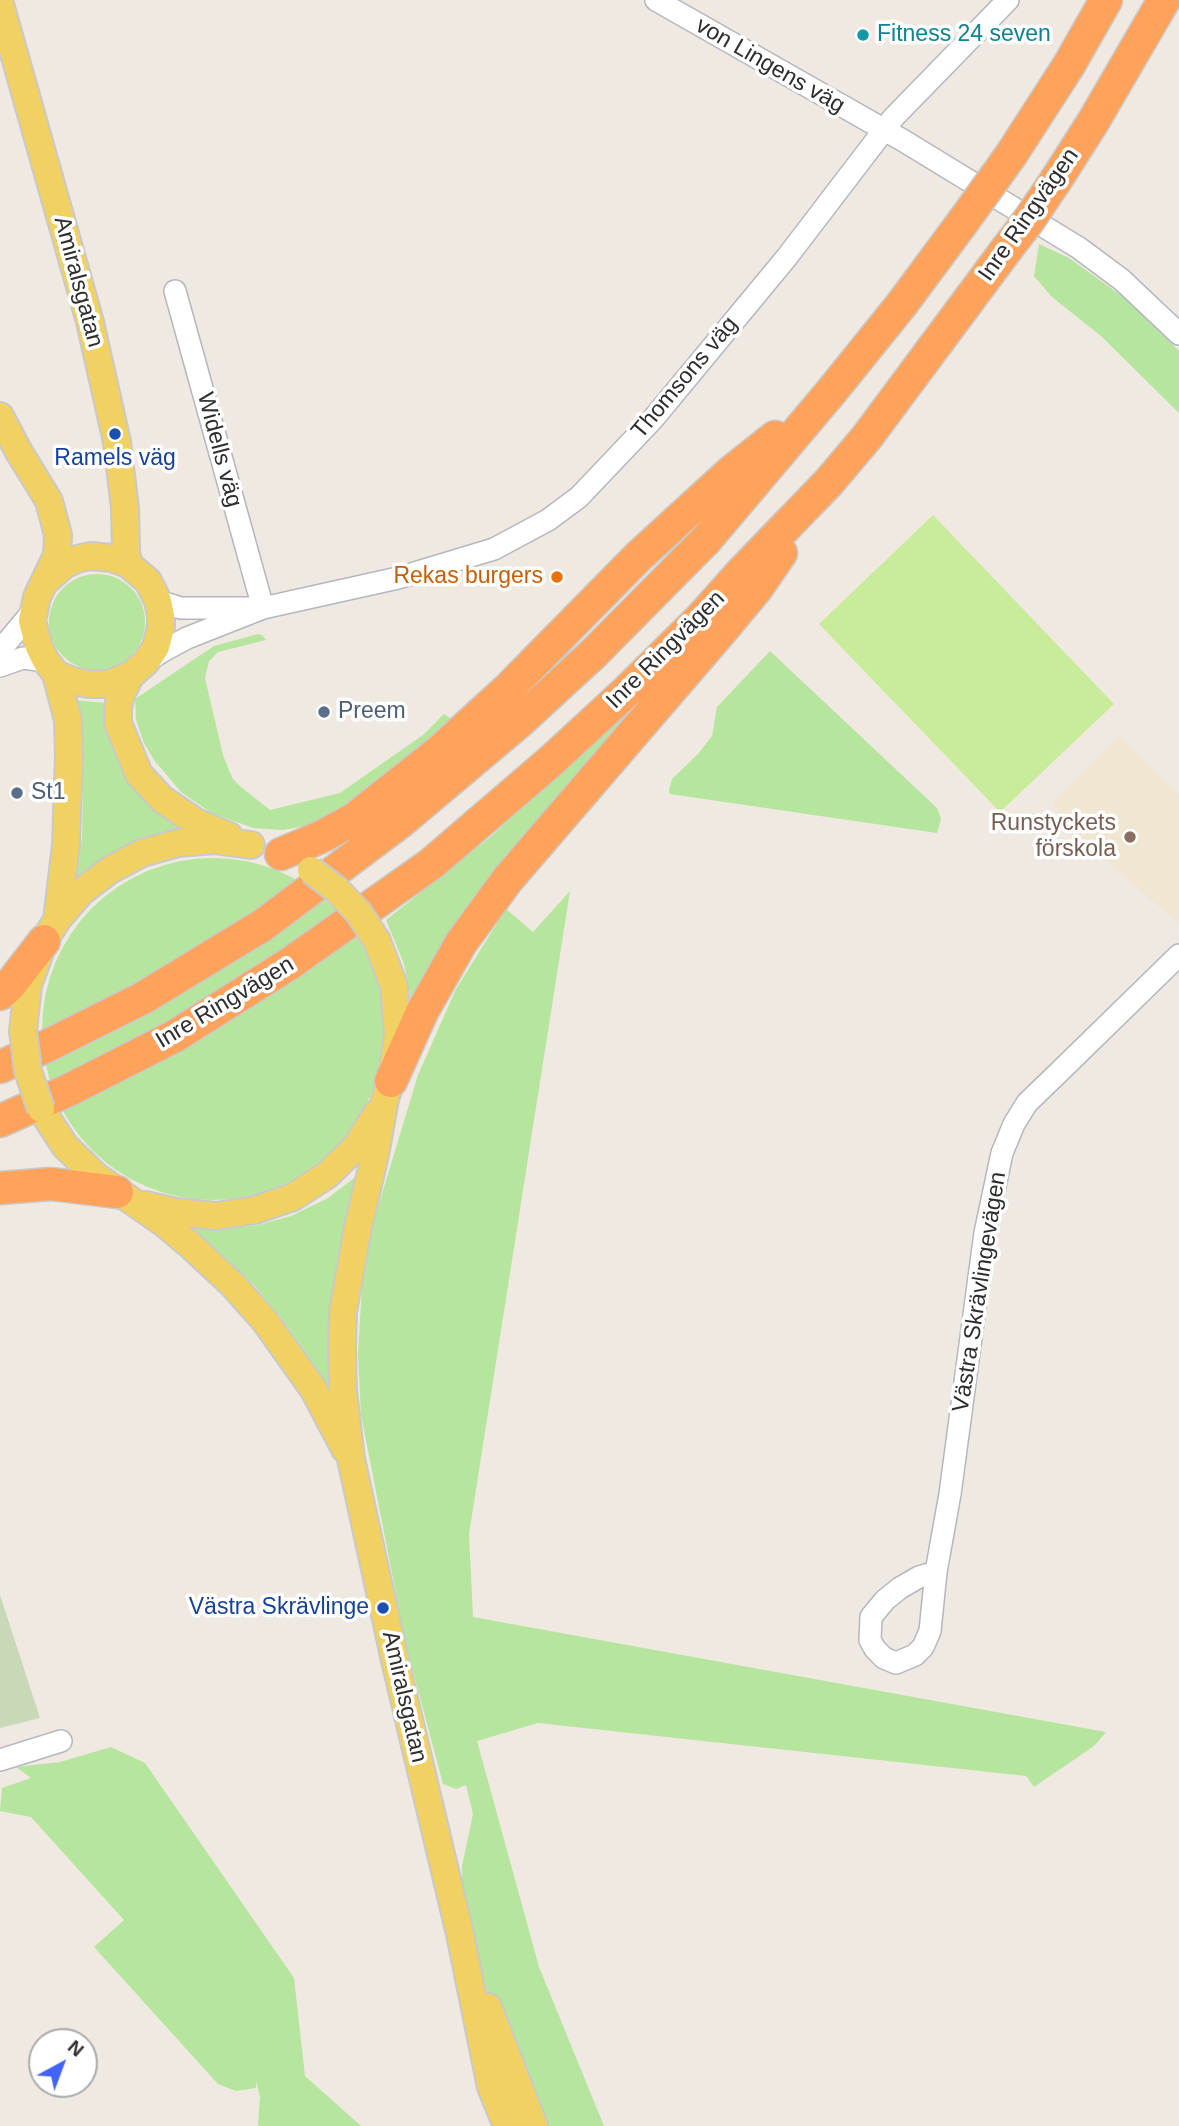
<!DOCTYPE html>
<html>
<head>
<meta charset="utf-8">
<style>
  body { margin:0 }
  #map { position:relative; width:1179px; height:2126px; overflow:hidden; background:#efe9e1; font-family:Helvetica,sans-serif }
  canvas { display:block }
  .north { position:absolute; left:28px; top:2028px; width:70px; height:70px; box-sizing:border-box; background:#fff; border:2px solid #ababab; border-radius:50%; rotate:41deg; font-size:19px; font-weight:700; line-height:28px; text-align:center; color:#2e2e2e }
  .north::after { content:''; display:block; margin:auto; width:24px; height:32px; background:#4264fb; clip-path:polygon(50% 0,100% 100%,50% 72%,0 100%) }
</style>
</head>
<body>
<div id="map">
<canvas width="1179" height="2126"></canvas>
<div class="north">N</div>
</div>
<script>
const context = document.querySelector('canvas').getContext('2d');
context.lineJoin = 'round';
function paint(path, color) {
  context.fillStyle = color;
  context.fill(path, 'evenodd');
}
function shape(rows) {
  const path = new Path2D();
  for (const r of rows) {
    if (r.length === 3) {
      path.moveTo(r[0] + r[2], r[1]);
      path.arc(r[0], r[1], r[2], 0, 2 * Math.PI);
      continue;
    }
    path.moveTo(r[0], r[1]);
    for (let i = 2; i < r.length; i += 2) path.lineTo(r[i], r[i + 1]);
  }
  return path;
}
function stroke(path, color, width, dash) {
  context.strokeStyle = color;
  context.lineWidth = width;
  context.lineCap = dash ? 'butt' : 'round';
  context.setLineDash(dash || []);
  context.stroke(path);
}
function label(font, color, halo, rows, align = 'center') {
  context.font = font + ' Helvetica,sans-serif';
  context.lineWidth = 7;
  context.setLineDash([]);
  context.textBaseline = 'middle';
  context.strokeStyle = halo;
  context.fillStyle = color;
  for (const [text, x, y, turn = 0] of rows) {
    context.save();
    context.translate(x, y);
    context.rotate((+turn || 0) * Math.PI / 180);
    context.textAlign = isNaN(turn) ? turn : align;
    if (halo) context.strokeText(text, 0, 0);
    context.fillText(text, 0, 0);
    context.restore();
  }
}
paint(shape([
  [1119,736,1179,795,1179,924,1072,830,1052,803]
]), '#f0e6d1');
paint(shape([
  [1039,244,1069,258,1126,299,1179,351,1179,413,1101,336,1052,297,1034,276],
  [97,622,48],
  [749,592,411,1013,411,999,404,964,386,920,489,838,578,759],
  [258,634,262,635,266,640,218,652,209,661,205,678,223,755,228,768,233,779,241,787,270,810,340,793,423,735,444,714,454,721,349,803,317,822,305,826,283,830,254,828,213,814,181,792,154,760,144,743,136,720,135,699,214,646],
  [770,651,937,808,941,819,937,833,670,794,669,790,672,779,698,754,712,736,717,707],
  [73,700,107,703,185,829,114,853,97,863,76,879,82,838,83,787,80,741],
  [213,1029,171],
  [570,891,469,1534,473,1617,1106,1732,1094,1746,1034,1787,1026,1776,538,1723,477,1741,539,1967,604,2126,539,2126,489,1999,462,1888,462,1866,473,1814,466,1785,456,1789,443,1784,406,1645,361,1415,358,1353,362,1287,374,1220,418,1075,456,989,506,909,533,932],
  [358,1175,337,1402,309,1357,281,1317,252,1283,189,1226,239,1227,258,1225,291,1216,328,1198],
  [111,1747,145,1763,294,1978,305,2076,361,2126,258,2126,260,2097,256,2081,256,2088,236,2091,218,2084,94,1947,124,1920,31,1817,0,1811,2,1788,31,1778,16,1767,60,1762]
]), '#b6e59e');
paint(shape([
  [0,1595,40,1718,0,1728]
]), '#c8d9b8');
paint(shape([
  [933,515,1114,704,1000,812,819,624]
]), '#c9ec9a');
const minor = shape([
  [656,0,904,141,1079,248,1122,280,1179,334],
  [175,291,263,608],
  [158,601,181,608,250,608],
  [0,647,8,641,33,611],
  [147,661,163,651,187,638,263,608,398,578,494,549,548,520,579,497,653,419,787,257,894,117,1008,0],
  [0,666,23,658,46,661],
  [936,1572,919,1577,900,1588,885,1600,871,1617,870,1640,875,1649,884,1658,896,1663,915,1655,923,1647,930,1631,936,1572,950,1494,985,1233,1002,1153,1014,1124,1027,1103,1053,1078,1179,955],
  [0,1760,61,1741]
]);
const major = shape([
  [0,4,90,322,117,442,125,508,126,551,128,564],
  [0,416,19,452,49,501,58,535,57,555,37,597,32,621,39,647,46,661,56,674,68,720,69,756,66,845,57,920],
  [47,580,64,565,77,559,90,556,112,558,128,564,148,581,158,601,161,616,161,627,156,647,146,662,131,675,108,684,88,684,73,681,56,674],
  [131,675,121,694,118,708,118,723,139,774,162,799,196,822,229,836],
  [377,941,394,986,398,1034,391,1081,385,1099,375,1155,358,1227,343,1312,342,1348,343,1391,351,1459,396,1665,460,1934,491,2087,507,2126],
  [23,1031,28,985,44,941,57,920,81,892,110,870,142,853,178,843,214,840,251,845],
  [41,1109,65,1146,96,1176,165,1224,190,1245,232,1284,265,1321,314,1390,345,1449],
  [145,1205,176,1212,216,1216,255,1210,293,1197,327,1175,356,1147,377,1113],
  [488,2007,534,2126]
]);
const highway = shape([
  [1011,155,1069,65,1106,0],
  [1056,180,1093,122,1164,0],
  [281,854,321,837,354,819,440,751,508,689,638,557,731,472,775,437],
  [0,994,10,985,44,941],
  [0,1067,49,1045,143,998,263,925,399,823,519,722,593,654,706,540,831,392,902,304,965,219],
  [391,1081,422,1012,461,943,508,879,722,630,757,588,781,553],
  [0,1121,69,1090,175,1036,289,964,431,864,551,761,628,690,701,618,743,571,829,482,867,437,1006,250],
  [0,1188,51,1184,117,1192]
]);
stroke(minor, '#b4b7c1', 24);
stroke(major, '#c9c9c9', 30);
stroke(highway, '#c9c9c9', 35);
stroke(minor, '#fff', 21);
stroke(major, '#f2d163', 26);
stroke(highway, '#ffa35c', 32);
const majorBridge = shape([
  [311,870,337,890,359,913,377,941],
  [23,1031,28,1071,41,1109]
]);
const highwayBridge = shape([
  [965,219,1011,155],
  [1006,250,1029,220,1056,180]
]);
stroke(majorBridge, '#c9c9c9', 30, []);
stroke(highwayBridge, '#c9c9c9', 35, []);
stroke(majorBridge, '#f2d163', 26);
stroke(highwayBridge, '#ffa35c', 32);
for (const [x, y, r, color] of [
  [863,35,7,"#0f9aa8"],
  [115,434,7,"#1a4fb4"],
  [557,577,7,"#e8710a"],
  [324,712,7,"#5c6f8a"],
  [17,793,7,"#5c6f8a"],
  [1130,837,7,"#8d6e63"],
  [383,1608,7,"#1a4fb4"]
]) {
  const dot = new Path2D();
  dot.arc(x, y, r, 0, 2 * Math.PI);
  context.fillStyle = color;
  context.fill(dot);
  stroke(dot, '#fff', 2.5);
}
label('23px', '#0d838f', '#fff', [
  ["Fitness 24 seven",877,35]
], 'left');
label('23px', '#2e2e2e', '#fff', [
  ["von Lingens väg",770,66,30],
  ["Inre Ringvägen",1029,215,-55],
  ["Amiralsgatan",78,282,75],
  ["Thomsons väg",685,378,-50],
  ["Widells väg",219,450,75],
  ["Inre Ringvägen",666,650,-45],
  ["Inre Ringvägen",225,1003,-31],
  ["Västra Skrävlingevägen",980,1292,-81],
  ["Amiralsgatan",404,1697,77]
]);
label('23px', '#164399', '#fff', [
  ["Ramels väg",115,459],
  ["Västra Skrävlinge",369,1608,"right"]
]);
label('23px', '#c56008', '#fff', [
  ["Rekas burgers",543,577]
], 'right');
label('23px', '#4e5e75', '#fff', [
  ["Preem",338,712],
  ["St1",31,793]
], 'left');
label('23px', '#785e54', '#fff', [
  ["Runstyckets",1116,824],
  ["förskola",1116,850]
], 'right');
</script>
</body>
</html>
